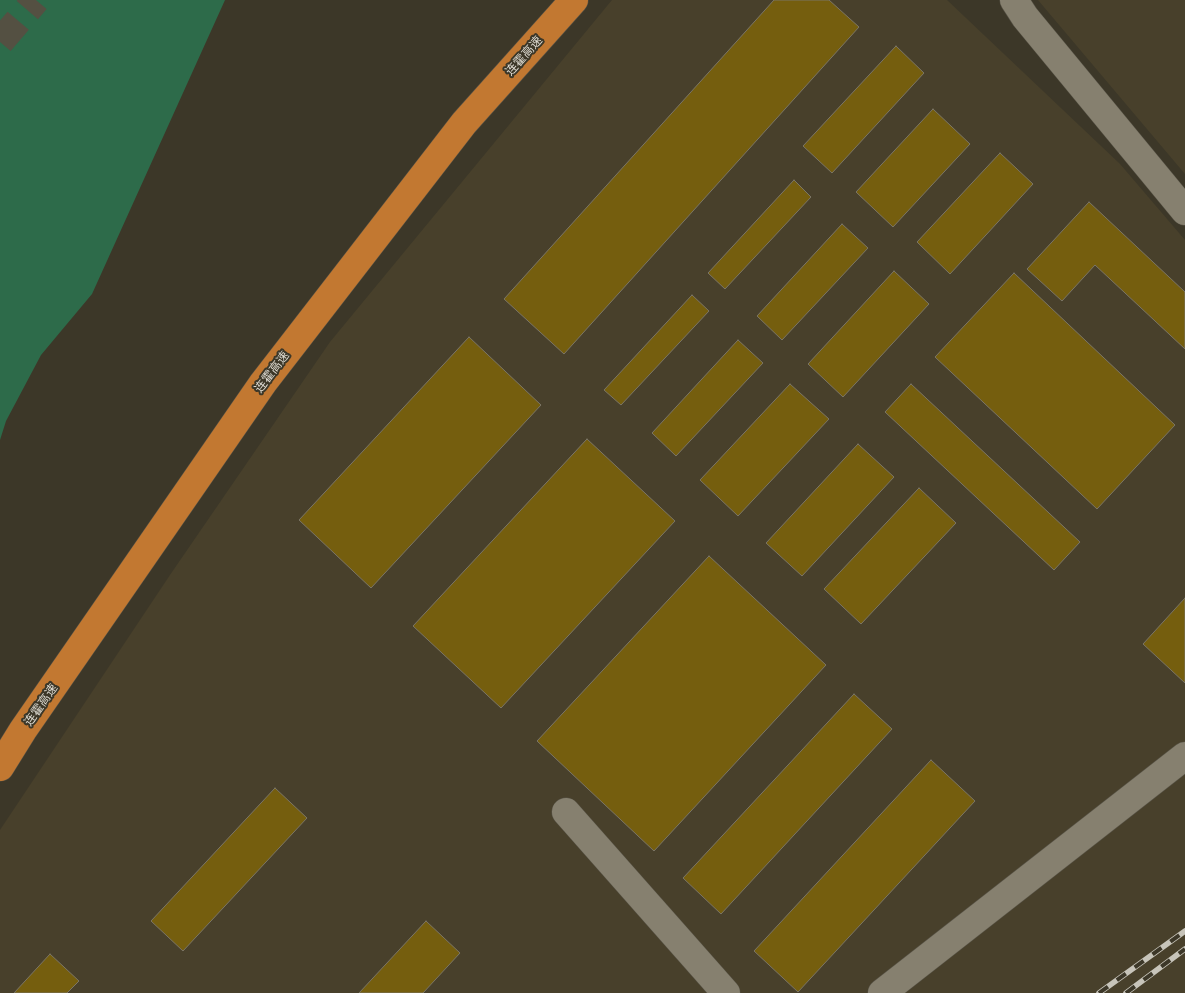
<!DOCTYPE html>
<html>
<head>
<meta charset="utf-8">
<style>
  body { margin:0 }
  canvas { display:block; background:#3c3728 }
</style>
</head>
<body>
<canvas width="1185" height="993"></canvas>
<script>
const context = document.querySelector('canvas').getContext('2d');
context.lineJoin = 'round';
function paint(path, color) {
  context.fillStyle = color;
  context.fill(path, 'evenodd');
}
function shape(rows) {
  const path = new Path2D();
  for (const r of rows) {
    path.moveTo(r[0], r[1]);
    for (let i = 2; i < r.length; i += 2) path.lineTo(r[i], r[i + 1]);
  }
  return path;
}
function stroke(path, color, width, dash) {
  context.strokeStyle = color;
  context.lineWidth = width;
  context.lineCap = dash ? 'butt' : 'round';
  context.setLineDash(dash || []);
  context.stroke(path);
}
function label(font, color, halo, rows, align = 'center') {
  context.font = font + ' "Asap Condensed","Noto Sans SC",sans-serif';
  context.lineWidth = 4;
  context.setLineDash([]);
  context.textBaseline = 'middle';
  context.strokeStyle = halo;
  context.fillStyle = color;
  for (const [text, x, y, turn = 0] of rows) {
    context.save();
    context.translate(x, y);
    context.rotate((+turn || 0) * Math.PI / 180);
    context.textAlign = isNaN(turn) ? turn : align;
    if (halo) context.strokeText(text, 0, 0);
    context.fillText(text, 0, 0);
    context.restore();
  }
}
paint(shape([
  [612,0,947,0,1120,164,1185,240,1185,993,0,993,0,830,170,575,330,342],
  [1038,0,1185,0,1185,174]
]), '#48402b');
paint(shape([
  [0,0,225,0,92,294,41,355,6,421,0,440]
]), '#2d6b4a');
const building = shape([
  [774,0,829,0,859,27,564,354,504,299,774,0],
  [896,46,924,73,832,173,803,146,896,46],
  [933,109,970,144,893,227,856,192,933,109],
  [1000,153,1033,184,950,274,917,242,1000,153],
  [794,180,811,197,725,289,708,273,794,180],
  [1089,202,1185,292,1185,349,1095,265,1062,301,1027,269,1089,202],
  [842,224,868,248,782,340,757,316,842,224],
  [894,271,929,304,843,397,808,364,894,271],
  [1014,273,1175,425,1097,509,935,357,1014,273],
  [692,295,709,311,621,405,604,390,692,295],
  [469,337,541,405,371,588,299,520,469,337],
  [738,340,763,363,676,456,652,433,738,340],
  [790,384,829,419,738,516,700,480,790,384],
  [911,384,1080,542,1054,570,885,412,911,384],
  [587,439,675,521,501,708,413,626,587,439],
  [858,444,894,477,802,576,766,543,858,444],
  [919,488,956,523,861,624,824,589,919,488],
  [709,556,826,665,654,851,537,741,709,556],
  [1185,598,1185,683,1143,644,1185,598],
  [854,694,892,729,721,914,683,878,854,694],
  [931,760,975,801,798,992,754,951,931,760],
  [275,788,307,818,183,951,151,921,275,788],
  [426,921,460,953,423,993,359,993,426,921],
  [50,954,79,981,67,993,14,993,50,954]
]);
paint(building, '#755e0e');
stroke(building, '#7b7565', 1);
stroke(shape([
  [0,42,36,0]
]), '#545042', 28, [28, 14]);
const minor = shape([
  [1014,0,1025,17,1185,211],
  [566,812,726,993],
  [882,993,1185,756]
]);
const highway = shape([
  [0,767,23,730,263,383,464,123,574,0]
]);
stroke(minor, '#585347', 29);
stroke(highway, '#585347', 29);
stroke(minor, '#86806f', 28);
stroke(highway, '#c27831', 28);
const rail = shape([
  [1099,993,1185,931],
  [1126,993,1185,949]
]);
stroke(rail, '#c7c4ba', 5.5);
stroke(rail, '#3c3728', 4, [11]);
label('12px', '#dfdcd3', '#3c3728', [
  ["连霍高速",524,56,-48],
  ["连霍高速",272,372,-53],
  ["连霍高速",41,705,-55]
]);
</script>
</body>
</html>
